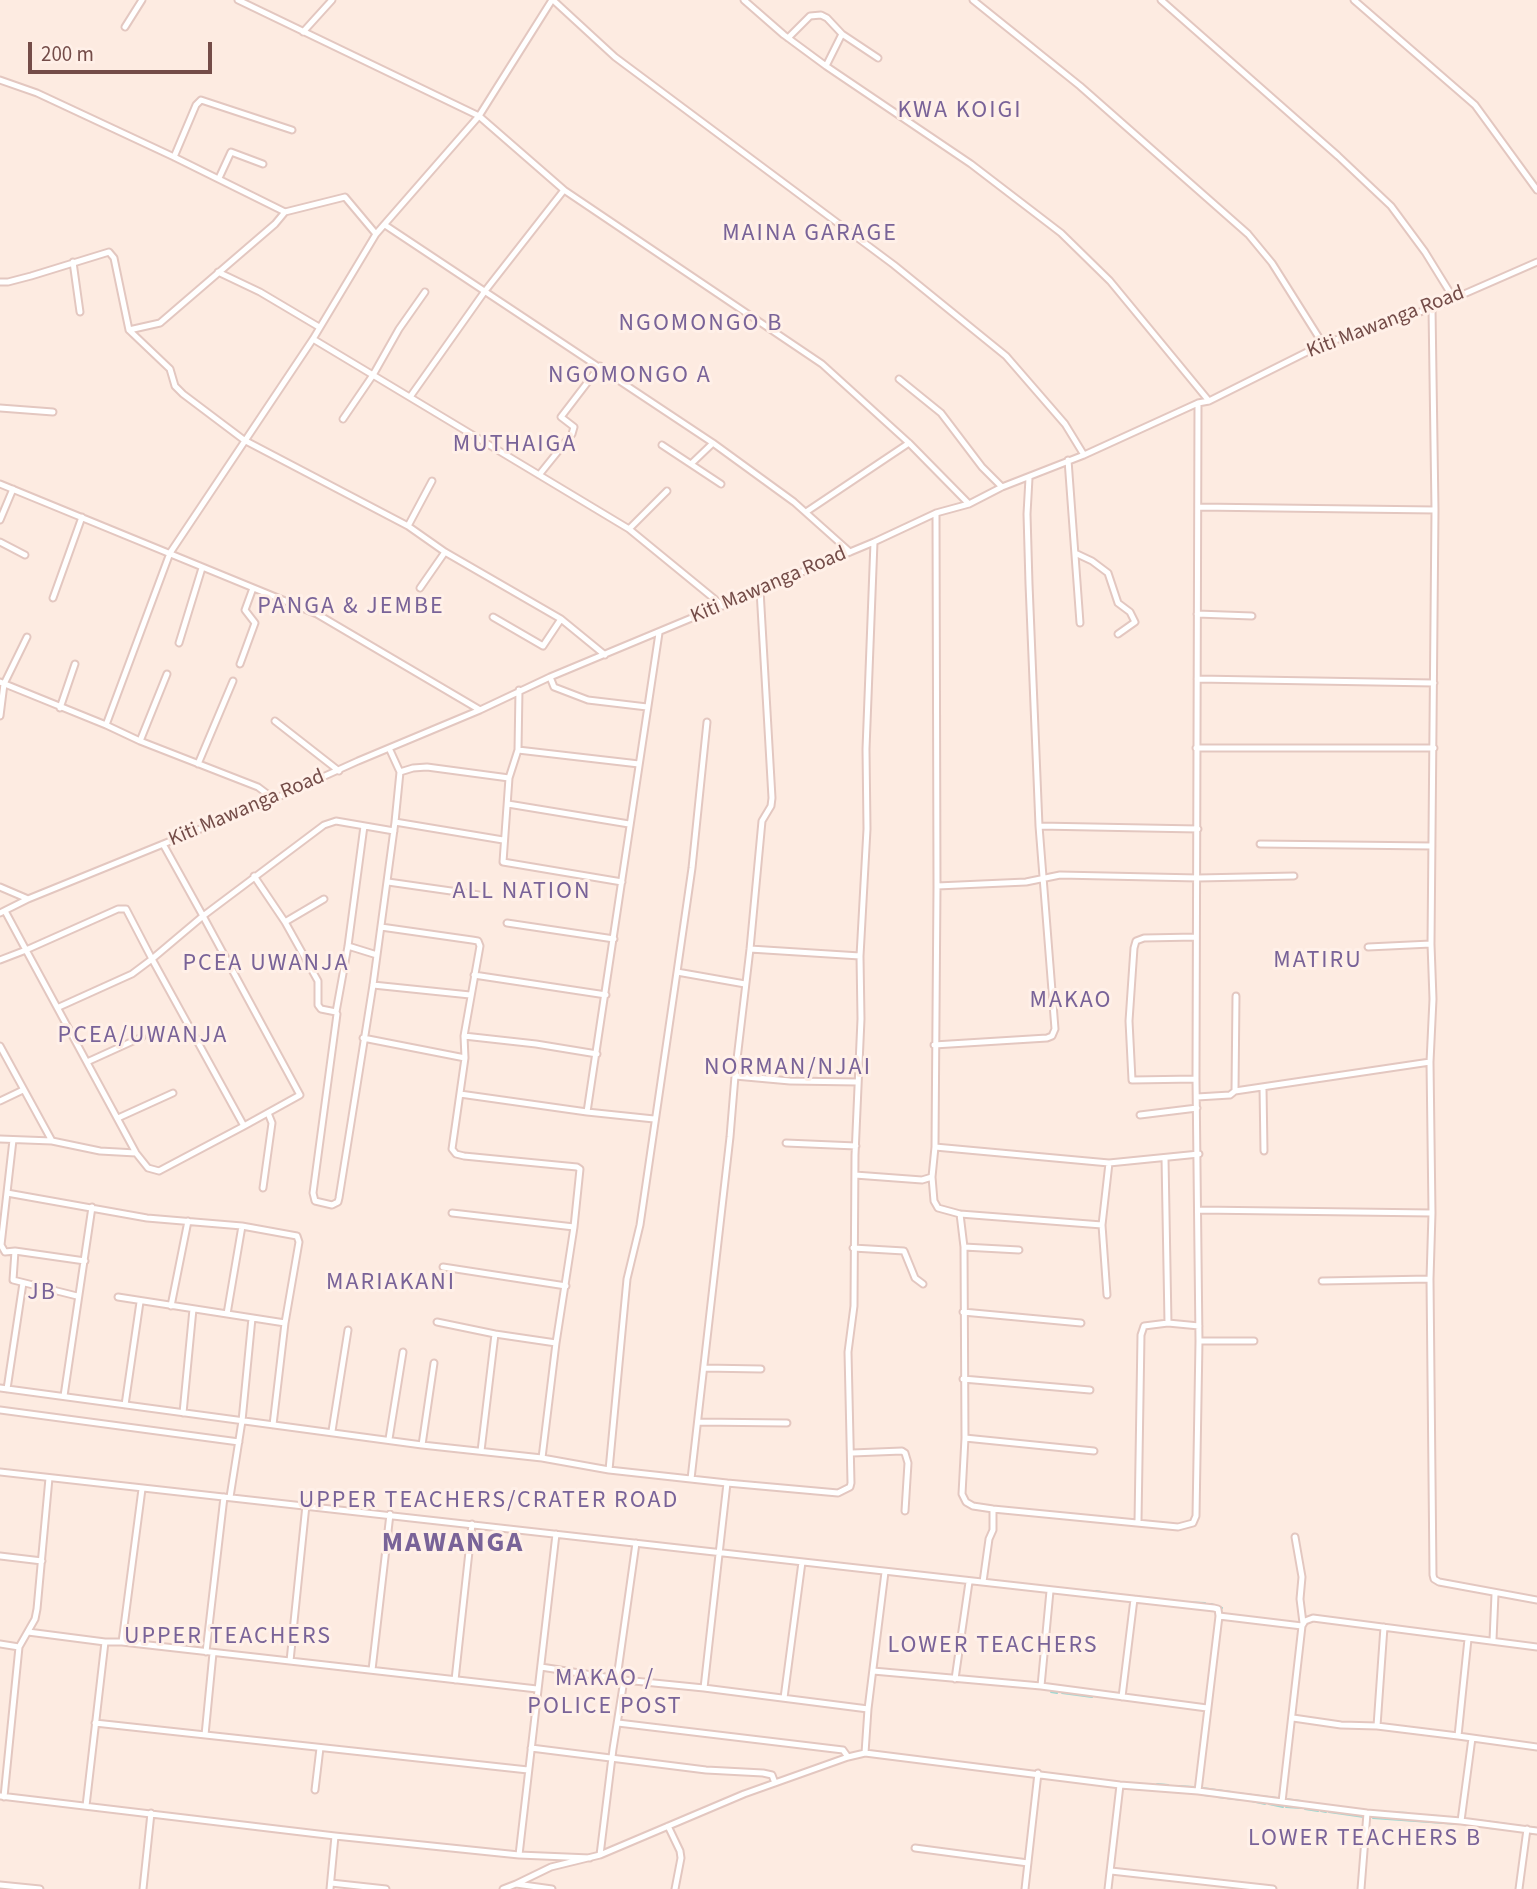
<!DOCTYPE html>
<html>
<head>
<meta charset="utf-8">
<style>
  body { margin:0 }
  #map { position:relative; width:1537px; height:1889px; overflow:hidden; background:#fdebe1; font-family:"Source Sans 3",sans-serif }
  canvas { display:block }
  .scale { position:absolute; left:28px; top:42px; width:184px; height:32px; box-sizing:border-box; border:4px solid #744c48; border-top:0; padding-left:9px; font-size:21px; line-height:24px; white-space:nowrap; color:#744c48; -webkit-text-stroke:5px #fff0e8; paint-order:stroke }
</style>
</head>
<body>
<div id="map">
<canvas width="1537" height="1889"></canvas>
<div class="scale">200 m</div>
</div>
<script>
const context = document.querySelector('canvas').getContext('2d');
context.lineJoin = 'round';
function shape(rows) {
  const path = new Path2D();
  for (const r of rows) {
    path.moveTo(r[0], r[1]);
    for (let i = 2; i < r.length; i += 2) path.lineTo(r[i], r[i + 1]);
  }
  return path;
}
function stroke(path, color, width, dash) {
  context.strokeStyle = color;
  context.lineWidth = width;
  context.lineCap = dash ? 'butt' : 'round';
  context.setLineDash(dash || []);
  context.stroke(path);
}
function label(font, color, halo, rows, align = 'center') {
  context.font = font + ' "Source Sans 3",sans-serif';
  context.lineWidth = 6;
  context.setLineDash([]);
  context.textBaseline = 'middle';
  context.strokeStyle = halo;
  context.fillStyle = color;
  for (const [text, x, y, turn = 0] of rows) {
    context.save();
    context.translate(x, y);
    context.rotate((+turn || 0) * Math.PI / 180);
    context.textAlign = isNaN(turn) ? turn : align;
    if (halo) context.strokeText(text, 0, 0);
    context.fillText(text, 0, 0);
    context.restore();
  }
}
stroke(shape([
  [1096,1591,1119,1595],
  [1125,1595,1131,1596],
  [1134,1596,1150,1598],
  [1181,1602,1205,1603],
  [1211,1604,1222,1608],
  [1051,1692,1057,1693],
  [1062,1693,1092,1697],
  [1053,1779,1068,1781],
  [1157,1784,1168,1785],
  [1177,1786,1194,1787],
  [1202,1788,1231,1792],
  [1191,1793,1200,1794],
  [1236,1793,1277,1798],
  [1204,1795,1212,1796],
  [1218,1797,1243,1800],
  [1285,1799,1301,1801],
  [1247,1800,1265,1804],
  [1269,1804,1283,1807],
  [1286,1807,1302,1808],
  [1305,1809,1318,1811],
  [1321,1811,1326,1812],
  [1329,1812,1364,1817],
  [1381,1812,1408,1813],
  [1424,1815,1437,1816],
  [1373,1818,1458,1824],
  [1476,1820,1507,1824],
  [1464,1824,1483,1827],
  [1514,1825,1537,1828],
  [1489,1828,1502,1829],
  [1529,1833,1537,1834]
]), '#9cd8d2', 2);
const minor = shape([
  [238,0,479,116,564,190],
  [553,0,615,57,894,265,1006,356,1065,424,1084,455],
  [744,0,784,35,826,66,971,164,1061,233,1110,281,1209,401],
  [973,0,1080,86,1248,234,1272,263,1323,344],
  [1161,0,1338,156,1391,206,1425,252,1454,299],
  [1354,0,1475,105,1537,190],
  [125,27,142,0],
  [303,32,332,0],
  [788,38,810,16,821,15,827,18,842,34,878,58],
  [826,66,842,34],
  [0,80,37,93,174,157,285,212,345,197,376,234],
  [174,157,196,105,201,100,292,130],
  [219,178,231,152,263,164],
  [385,225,713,443,794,502,850,552],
  [73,262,80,312],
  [218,272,260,292,319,327],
  [0,282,8,282,31,276,109,252,114,258,129,330,170,369,175,386,183,394,244,440,408,526,445,552,561,619,605,655],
  [1432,308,1435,510,1431,944,1433,999,1430,1062,1432,1213,1430,1279,1433,1575,1434,1579,1439,1582,1537,1600],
  [129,330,160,323,275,224,285,212],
  [313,339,629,529,723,606],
  [899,379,941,413,982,467,1002,487],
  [410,397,485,291,564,190,822,364,909,443,969,504],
  [0,408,53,412],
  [343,419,373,375,399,329,425,292],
  [662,445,721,484],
  [1068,460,1080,623],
  [691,464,713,443],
  [539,475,572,434,574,427,561,417,600,366],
  [0,484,317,614,480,710],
  [1198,507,1435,510],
  [806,512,909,443],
  [936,513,937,886,935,1147,932,1177,934,1201,938,1208,960,1214,1102,1225],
  [0,520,13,489],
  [408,526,432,481],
  [629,529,667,491],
  [0,542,25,555],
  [1075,553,1092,561,1108,573,1118,603,1130,612,1135,622,1118,634],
  [420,588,445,552],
  [53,598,82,517],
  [1197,614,1252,616],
  [493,617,543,646,561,619],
  [179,643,202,568],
  [240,664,255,623,245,610,253,588],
  [550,677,554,687,588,700,647,707],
  [1197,679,1434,683],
  [0,682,106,725,140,741,258,787,274,799],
  [519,690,518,750,639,764],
  [60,708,75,664],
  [0,716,4,684,27,637],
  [275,721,339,771],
  [106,725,170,553,313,339,376,234,479,116,552,0],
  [140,741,167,674],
  [389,748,400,772,395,822,503,840],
  [1196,748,1434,748],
  [518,750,509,778,503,862,622,882],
  [198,764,233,681],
  [400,772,413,768,427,767,509,778],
  [508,804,629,824],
  [1039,826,1198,829],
  [163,844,203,916,152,959,244,1126],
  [1260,844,1432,846],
  [254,876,285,922,318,981,318,1005,321,1009,336,1012,337,1014,313,1193,315,1201,332,1205,338,1202,339,1198,373,985,395,822],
  [388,882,486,896],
  [937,886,1026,882,1060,875,1198,878,1294,876],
  [0,887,28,899],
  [0,913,28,899,274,799,358,761,480,710,550,677,874,542,936,513,969,504,1002,487,1084,455,1198,403,1209,401,1323,344,1432,308,1537,262],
  [285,922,324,899],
  [507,923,614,939],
  [348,946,377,955],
  [1368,947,1431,944],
  [750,949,860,956],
  [0,960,26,950,5,911],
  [677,972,692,868,707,722],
  [474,975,606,995],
  [373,985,470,995],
  [59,1007,132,974,152,959,126,909,118,909,26,950,136,1153,148,1168,159,1171,244,1126,300,1095,203,916,324,825,336,821,394,831],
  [336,1012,348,946,364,826],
  [464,1036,536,1044,597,1054],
  [363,1038,465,1058],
  [934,1045,1047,1038,1052,1036,1055,1029,1039,826,1029,584,1027,514,1029,478],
  [0,1046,52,1141],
  [87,1062,142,1037],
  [735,1076,790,1081,858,1082],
  [1196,1079,1132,1080,1129,1021,1134,948,1136,941,1144,938,1196,937],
  [1263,1087,1264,1151],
  [1235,1091,1430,1062],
  [460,1094,587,1112,659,633],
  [1197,1097,1230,1095,1235,1091,1236,996],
  [0,1101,23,1090],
  [587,1112,654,1119],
  [1140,1115,1197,1108],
  [118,1118,173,1093],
  [0,1139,52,1141,100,1151,136,1153],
  [13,1140,1,1245,5,1252,15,1251],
  [786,1143,856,1146],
  [935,1147,1109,1163,1199,1154],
  [1165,1158,1168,1323],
  [855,1175,922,1180,932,1177],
  [263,1188,272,1123,268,1113],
  [7,1193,147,1218,242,1226,297,1236,299,1242,285,1323,273,1425],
  [1199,1210,1432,1213],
  [452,1213,574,1227],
  [960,1214,964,1247,965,1438,962,1494,966,1502,973,1506,993,1509,1178,1527,1193,1523,1196,1516,1199,1341,1196,1079,1198,403],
  [964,1247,1019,1250],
  [853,1248,904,1251,915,1278,923,1284],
  [443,1267,566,1286],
  [1322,1281,1430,1279],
  [1107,1295,1102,1225,1109,1163],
  [77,1296,13,1280,15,1251,85,1261],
  [118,1297,285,1323],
  [171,1306,188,1221],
  [963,1312,1081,1323],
  [227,1314,242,1226],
  [437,1322,495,1334],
  [1199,1341,1254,1341],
  [704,1368,761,1369],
  [963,1379,1090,1390],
  [0,1388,422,1445,542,1458,556,1343,574,1227,580,1169,577,1167,464,1156,456,1154,452,1149,465,1058,464,1036,480,946,478,941,472,940,381,927],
  [7,1389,23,1283],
  [64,1396,92,1207],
  [125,1405,140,1302],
  [0,1410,239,1442],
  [183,1413,193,1309],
  [699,1422,787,1423],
  [332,1431,348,1330],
  [965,1438,1094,1451],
  [389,1439,403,1352],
  [422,1445,434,1363],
  [481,1451,495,1334,556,1343],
  [852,1453,902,1451,905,1453,908,1463,905,1511],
  [542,1458,609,1470,727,1483,704,1688],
  [609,1470,627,1279,640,1225,677,972,745,984],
  [0,1472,1214,1608,1218,1609,1219,1616,1198,1791],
  [691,1479,730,1137,735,1076,750,949,762,821,771,806,772,798,760,590],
  [727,1483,838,1493,850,1487,851,1483,848,1352,854,1306,855,1155,861,1019,860,956,867,829,866,749,874,542],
  [230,1497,242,1421,252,1318],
  [1138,1522,1141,1335,1144,1326,1168,1323,1199,1326],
  [1295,1537,1302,1577,1300,1599,1303,1623],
  [0,1556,42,1561],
  [983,1582,989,1539,993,1530,993,1509],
  [1219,1616,1302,1626],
  [28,1632,105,1642],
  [1493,1640,1495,1594],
  [122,1642,537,1689],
  [0,1644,19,1647],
  [206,1652,224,1497],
  [290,1661,306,1505],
  [541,1667,624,1680,704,1688,868,1709],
  [372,1670,390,1514],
  [873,1671,1041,1686,1207,1708],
  [617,1678,636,1543],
  [955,1679,969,1582],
  [455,1680,472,1524],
  [1041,1686,1050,1591],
  [1122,1697,1134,1599],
  [784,1698,802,1562],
  [1293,1718,1341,1725,1377,1726,1458,1736,1537,1747],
  [95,1723,528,1770],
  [618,1723,843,1750,848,1757],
  [1377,1726,1384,1627],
  [205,1735,213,1653],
  [1458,1736,1468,1639],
  [531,1748,706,1770,763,1773,772,1775,775,1783],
  [865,1753,1120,1785,1198,1791,1367,1813,1461,1821,1537,1831],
  [315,1790,320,1748],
  [0,1796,335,1836,519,1855,590,1858],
  [4,1797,19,1647,35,1619,37,1609,49,1478],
  [1282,1802,1302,1626,1305,1621,1313,1618,1537,1647],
  [86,1806,105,1642,122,1642,142,1489],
  [1461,1821,1472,1738],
  [668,1826,680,1851,681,1858,675,1889],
  [915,1848,1028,1863],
  [519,1855,556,1534],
  [600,1855,613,1749,624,1680],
  [1111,1871,1273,1889],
  [331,1883,386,1889],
  [516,1884,551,1867,600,1855,744,1794,848,1757,865,1753,868,1709,885,1572],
  [0,1885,40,1889],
  [143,1889,151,1813],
  [330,1889,335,1836],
  [503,1889,516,1884,552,1889],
  [1025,1889,1038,1773],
  [1108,1889,1120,1785],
  [1361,1889,1367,1813],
  [1519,1889,1527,1829]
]);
stroke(minor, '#e3c7c0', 9);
stroke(minor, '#fff', 5);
label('21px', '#744c48', '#fff0e8', [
  ["Kiti Mawanga Road",1386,323,-21],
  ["Kiti Mawanga Road",769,586,-23],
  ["Kiti Mawanga Road",247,809,-23]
]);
context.letterSpacing = '2px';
label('24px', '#796398', '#fff0e8', [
  ["KWA KOIGI",960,112],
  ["MAINA GARAGE",810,235],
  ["NGOMONGO B",701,325],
  ["NGOMONGO A",630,377],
  ["MUTHAIGA",515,446],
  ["PANGA & JEMBE",351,608],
  ["ALL NATION",522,893],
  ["MATIRU",1318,962],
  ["PCEA UWANJA",266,965],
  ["MAKAO",1071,1002],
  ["PCEA/UWANJA",143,1037],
  ["NORMAN/NJAI",788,1069],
  ["MARIAKANI",391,1284],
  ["JB",42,1294],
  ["UPPER TEACHERS/CRATER ROAD",489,1502],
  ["UPPER TEACHERS",228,1638],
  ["LOWER TEACHERS",993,1647],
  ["MAKAO /",605,1680],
  ["POLICE POST",605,1708],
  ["LOWER TEACHERS B",1365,1840]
]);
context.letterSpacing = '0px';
context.letterSpacing = '2px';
label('bold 28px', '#796398', '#fff0e8', [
  ["MAWANGA",453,1545]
]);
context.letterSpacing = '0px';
</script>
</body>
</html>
